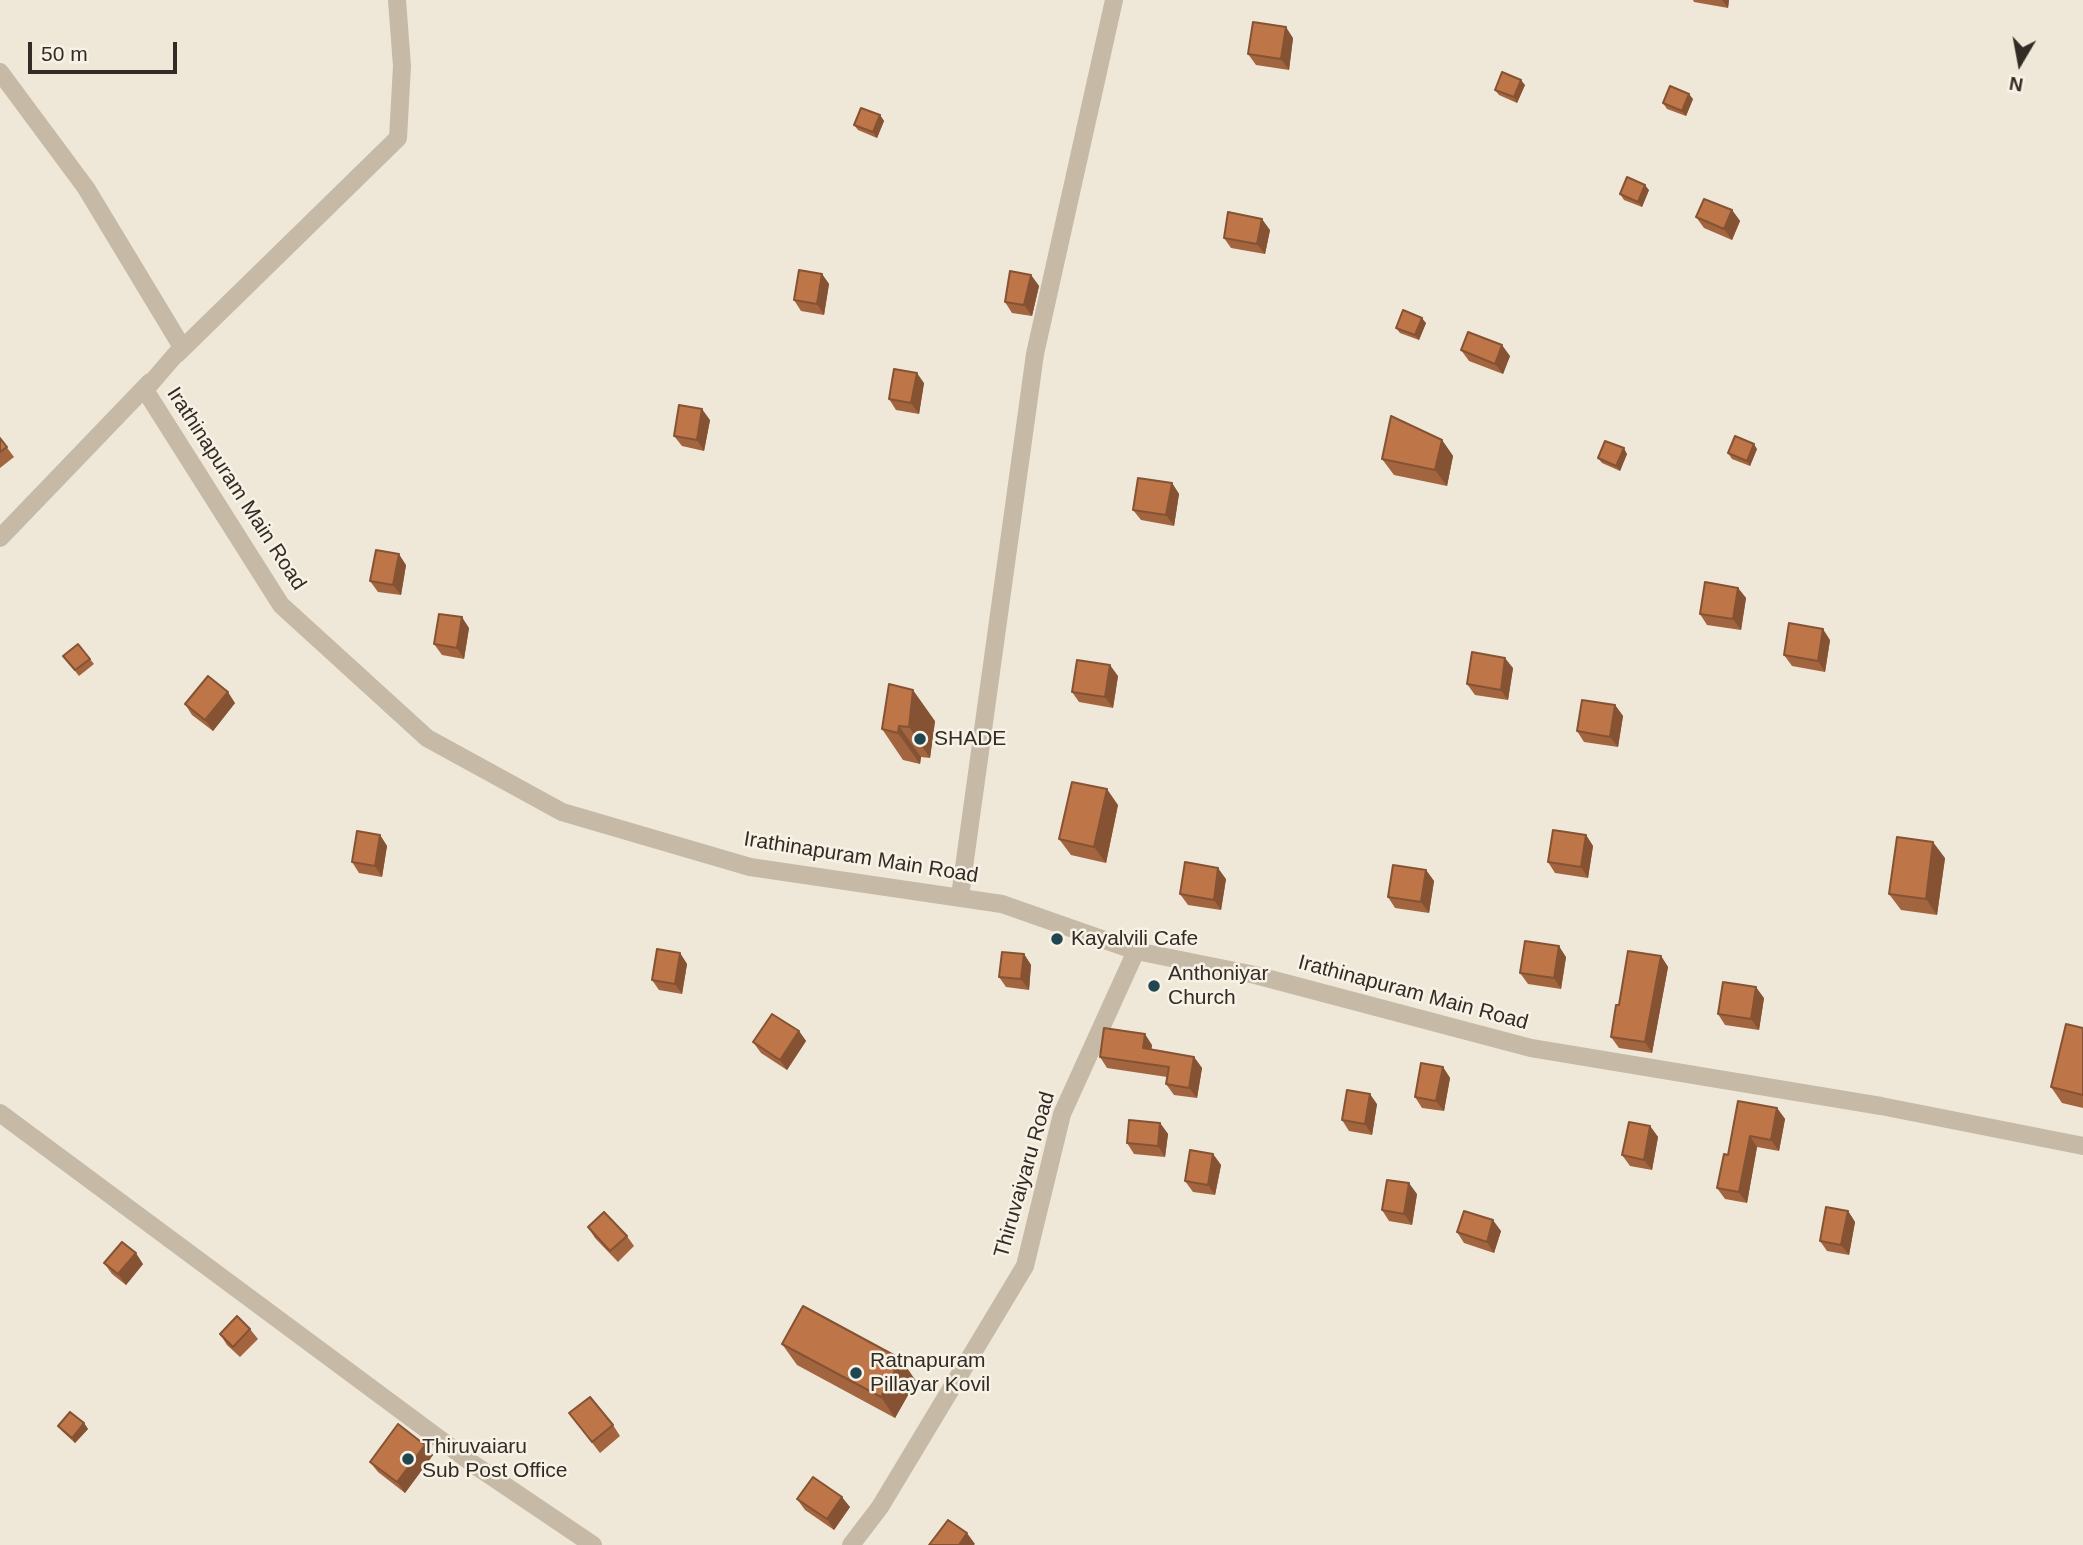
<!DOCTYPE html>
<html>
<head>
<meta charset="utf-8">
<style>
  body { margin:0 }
  #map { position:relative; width:2083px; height:1545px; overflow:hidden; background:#efe8d9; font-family:Arial,sans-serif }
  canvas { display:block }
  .north { position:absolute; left:1985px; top:28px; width:70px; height:70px; -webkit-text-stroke:5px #f7f2e5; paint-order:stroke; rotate:190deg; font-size:19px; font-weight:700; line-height:28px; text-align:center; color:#332c26 }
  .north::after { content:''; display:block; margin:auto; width:24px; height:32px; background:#332c26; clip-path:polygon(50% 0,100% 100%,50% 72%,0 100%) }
  .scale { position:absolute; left:28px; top:42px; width:149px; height:32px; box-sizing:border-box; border:4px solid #332c26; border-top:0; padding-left:9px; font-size:21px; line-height:24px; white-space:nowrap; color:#332c26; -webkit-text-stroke:5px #f7f2e5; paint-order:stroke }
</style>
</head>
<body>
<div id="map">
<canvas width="2083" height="1545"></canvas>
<div class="north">N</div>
<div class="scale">50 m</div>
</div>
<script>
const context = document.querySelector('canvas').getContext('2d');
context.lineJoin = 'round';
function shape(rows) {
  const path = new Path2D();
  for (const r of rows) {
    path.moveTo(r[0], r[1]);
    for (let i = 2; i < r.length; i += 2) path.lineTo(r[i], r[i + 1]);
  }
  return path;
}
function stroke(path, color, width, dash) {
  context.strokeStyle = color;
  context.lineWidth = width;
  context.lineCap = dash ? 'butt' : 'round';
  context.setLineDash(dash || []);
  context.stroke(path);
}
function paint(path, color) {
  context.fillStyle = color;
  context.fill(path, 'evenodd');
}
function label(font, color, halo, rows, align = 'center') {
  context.font = font + ' Arial,sans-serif';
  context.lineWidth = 5;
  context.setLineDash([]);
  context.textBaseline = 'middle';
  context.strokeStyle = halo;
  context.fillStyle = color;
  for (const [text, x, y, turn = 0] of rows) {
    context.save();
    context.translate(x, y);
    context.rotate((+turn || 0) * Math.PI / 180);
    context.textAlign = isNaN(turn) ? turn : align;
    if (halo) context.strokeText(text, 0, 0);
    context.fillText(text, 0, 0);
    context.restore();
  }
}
stroke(shape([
  [0,72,86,188,182,347,145,390,281,605,427,738,562,812,750,867,1002,904,1136,951,1255,975,1531,1048,1881,1106,2083,1146],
  [177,354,398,138,402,66,397,0],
  [0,538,150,382],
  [960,896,1035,354,1114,0],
  [0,1113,476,1466,593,1545],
  [851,1545,880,1507,1025,1266,1062,1114,1136,951]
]), '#c6b9a6', 18);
paint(shape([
  [1693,0,1729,0,1728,8,1694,2],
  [1293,38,1289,70,1256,65,1248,54],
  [1525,85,1517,103,1499,95,1495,90],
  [1693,99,1686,116,1667,109,1663,103],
  [880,115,884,121,877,138,858,130,854,125],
  [1649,190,1642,207,1624,200,1620,194],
  [1732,210,1740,221,1732,240,1704,228,1696,217],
  [1270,230,1265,254,1231,248,1224,238],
  [822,274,829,284,824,315,801,311,794,300],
  [1031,275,1039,286,1032,316,1012,313,1005,302],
  [1426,323,1419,340,1400,333,1396,328],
  [1461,350,1510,356,1503,374,1469,361],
  [924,383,919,414,896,410,889,399],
  [710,420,704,451,682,446,674,436],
  [0,438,14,457,0,468],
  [1442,440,1453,456,1447,486,1394,475,1382,459],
  [1757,449,1750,466,1732,459,1728,453],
  [1627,454,1620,471,1602,463,1598,458],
  [1172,483,1179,494,1174,526,1141,520,1133,510],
  [406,565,401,595,378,592,370,581],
  [1738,588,1746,598,1741,630,1707,625,1700,614],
  [469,628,464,659,442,655,434,644],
  [1830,640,1825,672,1792,666,1784,655],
  [78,644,94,664,79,676,63,656],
  [1513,668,1508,700,1475,695,1467,684],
  [1118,676,1113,708,1079,702,1072,692],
  [235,703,213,731,192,715,185,704],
  [1615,705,1623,716,1618,747,1584,742,1577,731],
  [935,721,930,758,921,757,920,764,903,760,882,729],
  [1118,805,1106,863,1071,855,1059,839],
  [380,835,387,846,382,877,359,873,352,862],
  [1586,835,1593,846,1588,878,1555,873,1548,862],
  [1945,858,1937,915,1901,910,1889,894],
  [1426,870,1434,881,1429,913,1395,908,1388,897],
  [1226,879,1221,910,1188,905,1180,894],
  [680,953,687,964,682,994,659,990,652,980],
  [1024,954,1031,965,1029,990,1006,987,999,977],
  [1661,956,1668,967,1652,1053,1619,1048,1611,1037,1619,1005],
  [1566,957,1561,989,1528,984,1520,973],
  [1764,998,1759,1030,1725,1025,1718,1014],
  [2083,1028,2083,1108,2062,1103,2051,1087],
  [799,1031,806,1041,787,1070,761,1053,753,1042],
  [1152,1045,1151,1050,1194,1057,1202,1068,1197,1098,1174,1095,1166,1084,1167,1077,1107,1068,1100,1057],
  [1443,1067,1450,1078,1444,1111,1422,1108,1415,1097],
  [1377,1104,1372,1135,1349,1131,1342,1120],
  [1777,1108,1785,1119,1779,1151,1757,1147,1747,1203,1725,1199,1717,1188,1728,1155],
  [1160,1123,1168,1134,1165,1157,1134,1154,1127,1143],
  [1650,1126,1658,1137,1652,1170,1630,1166,1622,1155],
  [1213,1154,1221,1165,1215,1195,1193,1192,1185,1181],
  [1417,1194,1412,1225,1389,1221,1382,1210],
  [1848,1211,1855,1222,1849,1255,1827,1251,1820,1241],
  [588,1227,627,1236,634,1246,618,1262,595,1238],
  [1501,1231,1494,1253,1464,1243,1457,1232],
  [104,1263,143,1264,126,1285,112,1274],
  [250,1329,258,1339,240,1357,227,1345,220,1334],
  [782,1344,916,1381,895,1418,797,1365],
  [569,1413,613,1425,620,1436,600,1453],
  [84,1423,88,1429,75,1443,62,1431,58,1426],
  [425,1445,433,1455,405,1493,378,1472,370,1462],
  [797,1499,850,1507,834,1530,805,1510]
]), '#a3653f');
paint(shape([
  [1722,0,1729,0,1728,8],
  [1286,27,1293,38,1289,70,1281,59],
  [1521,80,1525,85,1517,103,1514,97],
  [1689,94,1693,99,1686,116,1682,111],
  [880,115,884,121,877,138,873,132],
  [1645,185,1649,190,1642,207,1638,202],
  [1732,210,1740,221,1732,240,1724,229],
  [1262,219,1270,230,1265,254,1257,244],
  [822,274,829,284,824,315,817,304],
  [1031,275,1039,286,1032,316,1024,305],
  [1422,318,1426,323,1419,340,1415,335],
  [1502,345,1510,356,1503,374,1495,364],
  [917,373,924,383,919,414,911,403],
  [702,409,710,420,704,451,697,440],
  [1442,440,1453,456,1447,486,1435,470],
  [1754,444,1757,449,1750,466,1747,461],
  [1624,448,1627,454,1620,471,1616,466],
  [1172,483,1179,494,1174,526,1166,515],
  [399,554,406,565,401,595,393,585],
  [1738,588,1746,598,1741,630,1733,619],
  [462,617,469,628,464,659,457,648],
  [1823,629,1830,640,1825,672,1818,661],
  [1505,658,1513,668,1508,700,1501,690],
  [1110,665,1118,676,1113,708,1105,697],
  [913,690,935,721,930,758,909,727],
  [228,692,235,703,213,731,205,720],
  [1615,705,1623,716,1618,747,1610,737],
  [899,726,921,757,920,764,898,733],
  [1107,789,1118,805,1106,863,1094,847],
  [380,835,387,846,382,877,375,866],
  [1586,835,1593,846,1588,878,1581,867],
  [1933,842,1945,858,1937,915,1926,899],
  [1218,868,1226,879,1221,910,1214,900],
  [1426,870,1434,881,1429,913,1421,902],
  [1559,946,1566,957,1561,989,1554,978],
  [680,953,687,964,682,994,675,984],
  [1024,954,1031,965,1029,990,1021,979],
  [1661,956,1668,967,1652,1053,1645,1042],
  [1756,987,1764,998,1759,1030,1751,1019],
  [799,1031,806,1041,787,1070,780,1060],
  [1145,1034,1152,1045,1150,1059,1143,1048],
  [1194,1057,1202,1068,1197,1098,1189,1088],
  [1443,1067,1450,1078,1444,1111,1436,1101],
  [1370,1094,1377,1104,1372,1135,1365,1124],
  [1777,1108,1785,1119,1779,1151,1771,1140],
  [1160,1123,1168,1134,1165,1157,1158,1146],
  [1650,1126,1658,1137,1652,1170,1644,1160],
  [1750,1136,1757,1147,1747,1203,1739,1192],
  [1213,1154,1221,1165,1215,1195,1208,1185],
  [1409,1183,1417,1194,1412,1225,1404,1214],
  [1848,1211,1855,1222,1849,1255,1841,1245],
  [1493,1220,1501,1231,1494,1253,1487,1242],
  [136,1253,143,1264,126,1285,118,1274],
  [901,1359,916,1381,895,1418,881,1397],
  [84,1423,88,1429,75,1443,72,1438],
  [425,1445,433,1455,405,1493,397,1482],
  [842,1497,850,1507,834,1530,827,1519],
  [967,1533,975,1544,974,1545,959,1545]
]), '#855333');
const building = shape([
  [1253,22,1286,27,1281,59,1248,54,1253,22],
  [1502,72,1521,80,1514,97,1495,90,1502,72],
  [1670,86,1689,94,1682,111,1663,103,1670,86],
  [861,108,880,115,873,132,854,125,861,108],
  [1627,177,1645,185,1638,202,1620,194,1627,177],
  [1704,199,1732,210,1724,229,1696,217,1704,199],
  [1228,212,1262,219,1257,244,1224,238,1228,212],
  [799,270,822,274,817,304,794,300,799,270],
  [1010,271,1031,275,1024,305,1005,302,1010,271],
  [1403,310,1422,318,1415,335,1396,328,1403,310],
  [1468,332,1502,345,1495,364,1461,350,1468,332],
  [894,369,917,373,911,403,889,399,894,369],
  [679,405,702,409,697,440,674,436,679,405],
  [1391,416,1442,440,1435,470,1382,459,1391,416],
  [1735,436,1754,444,1747,461,1728,453,1735,436],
  [0,438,7,447,0,452,0,438],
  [1605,441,1624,448,1616,466,1598,458,1605,441],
  [1138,478,1172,483,1166,515,1133,510,1138,478],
  [376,550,399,554,393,585,370,581,376,550],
  [1705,582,1738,588,1733,619,1700,614,1705,582],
  [439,614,462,617,457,648,434,644,439,614],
  [1789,623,1823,629,1818,661,1784,655,1789,623],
  [78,644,90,659,75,670,63,656,78,644],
  [1472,652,1505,658,1501,690,1467,684,1472,652],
  [1077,660,1110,665,1105,697,1072,692,1077,660],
  [208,676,228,692,205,720,185,704,208,676],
  [889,684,913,690,909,727,899,726,898,733,882,729,889,684],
  [1582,700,1615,705,1610,737,1577,731,1582,700],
  [1072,782,1107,789,1094,847,1059,839,1072,782],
  [1553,830,1586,835,1581,867,1548,862,1553,830],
  [357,831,380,835,375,866,352,862,357,831],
  [1897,837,1933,842,1926,899,1889,894,1897,837],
  [1185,862,1218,868,1214,900,1180,894,1185,862],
  [1393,865,1426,870,1421,902,1388,897,1393,865],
  [1525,941,1559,946,1554,978,1520,973,1525,941],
  [657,949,680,953,675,984,652,980,657,949],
  [1628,951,1661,956,1645,1042,1611,1037,1616,1005,1619,1005,1628,951],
  [1002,952,1024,954,1021,979,999,977,1002,952],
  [1723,982,1756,987,1751,1019,1718,1014,1723,982],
  [772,1014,799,1031,780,1060,753,1042,772,1014],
  [2066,1024,2083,1028,2083,1095,2051,1087,2066,1024],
  [1104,1028,1145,1034,1143,1048,1194,1057,1189,1088,1166,1084,1169,1067,1100,1057,1104,1028],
  [1421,1063,1443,1067,1436,1101,1415,1097,1421,1063],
  [1347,1090,1370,1094,1365,1124,1342,1120,1347,1090],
  [1738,1101,1777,1108,1771,1140,1750,1136,1739,1192,1717,1188,1724,1154,1728,1155,1738,1101],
  [1129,1120,1160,1123,1158,1146,1127,1143,1129,1120],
  [1629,1122,1650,1126,1644,1160,1622,1155,1629,1122],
  [1190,1150,1213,1154,1208,1185,1185,1181,1190,1150],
  [1387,1180,1409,1183,1404,1214,1382,1210,1387,1180],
  [1826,1207,1848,1211,1841,1245,1820,1241,1826,1207],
  [1464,1211,1493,1220,1487,1242,1457,1232,1464,1211],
  [604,1212,627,1236,610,1251,588,1227,604,1212],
  [122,1242,136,1253,118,1274,104,1263,122,1242],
  [803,1306,901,1359,881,1397,782,1344,803,1306],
  [237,1316,250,1329,233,1347,220,1334,237,1316],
  [590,1397,613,1425,592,1442,569,1413,590,1397],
  [70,1412,84,1423,72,1438,58,1426,70,1412],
  [398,1424,425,1445,397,1482,370,1462,398,1424],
  [813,1477,842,1497,827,1519,797,1499,813,1477],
  [948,1520,967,1533,959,1545,929,1545,948,1520]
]);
paint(building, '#be7649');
stroke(building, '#855333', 2);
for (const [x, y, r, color] of [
  [920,739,7,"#1f4651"],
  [1057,939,7,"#1f4651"],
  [1154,986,7,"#1f4651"],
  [856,1373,7,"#1f4651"],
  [408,1459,7,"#1f4651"]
]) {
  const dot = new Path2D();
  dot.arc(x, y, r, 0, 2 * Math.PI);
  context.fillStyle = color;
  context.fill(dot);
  stroke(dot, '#f7f2e5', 2.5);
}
label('21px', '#332c26', '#f7f2e5', [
  ["Irathinapuram Main Road",236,489,57],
  ["Irathinapuram Main Road",861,858,9],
  ["Irathinapuram Main Road",1413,993,15],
  ["Thiruvaiyaru Road",1025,1175,-74]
]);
label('21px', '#332c26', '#f7f2e5', [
  ["SHADE",934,739],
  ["Kayalvili Cafe",1071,939],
  ["Anthoniyar",1168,974],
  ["Church",1168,998],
  ["Ratnapuram",870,1361],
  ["Pillayar Kovil",870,1385],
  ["Thiruvaiaru",422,1447],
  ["Sub Post Office",422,1471]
], 'left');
</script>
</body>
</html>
